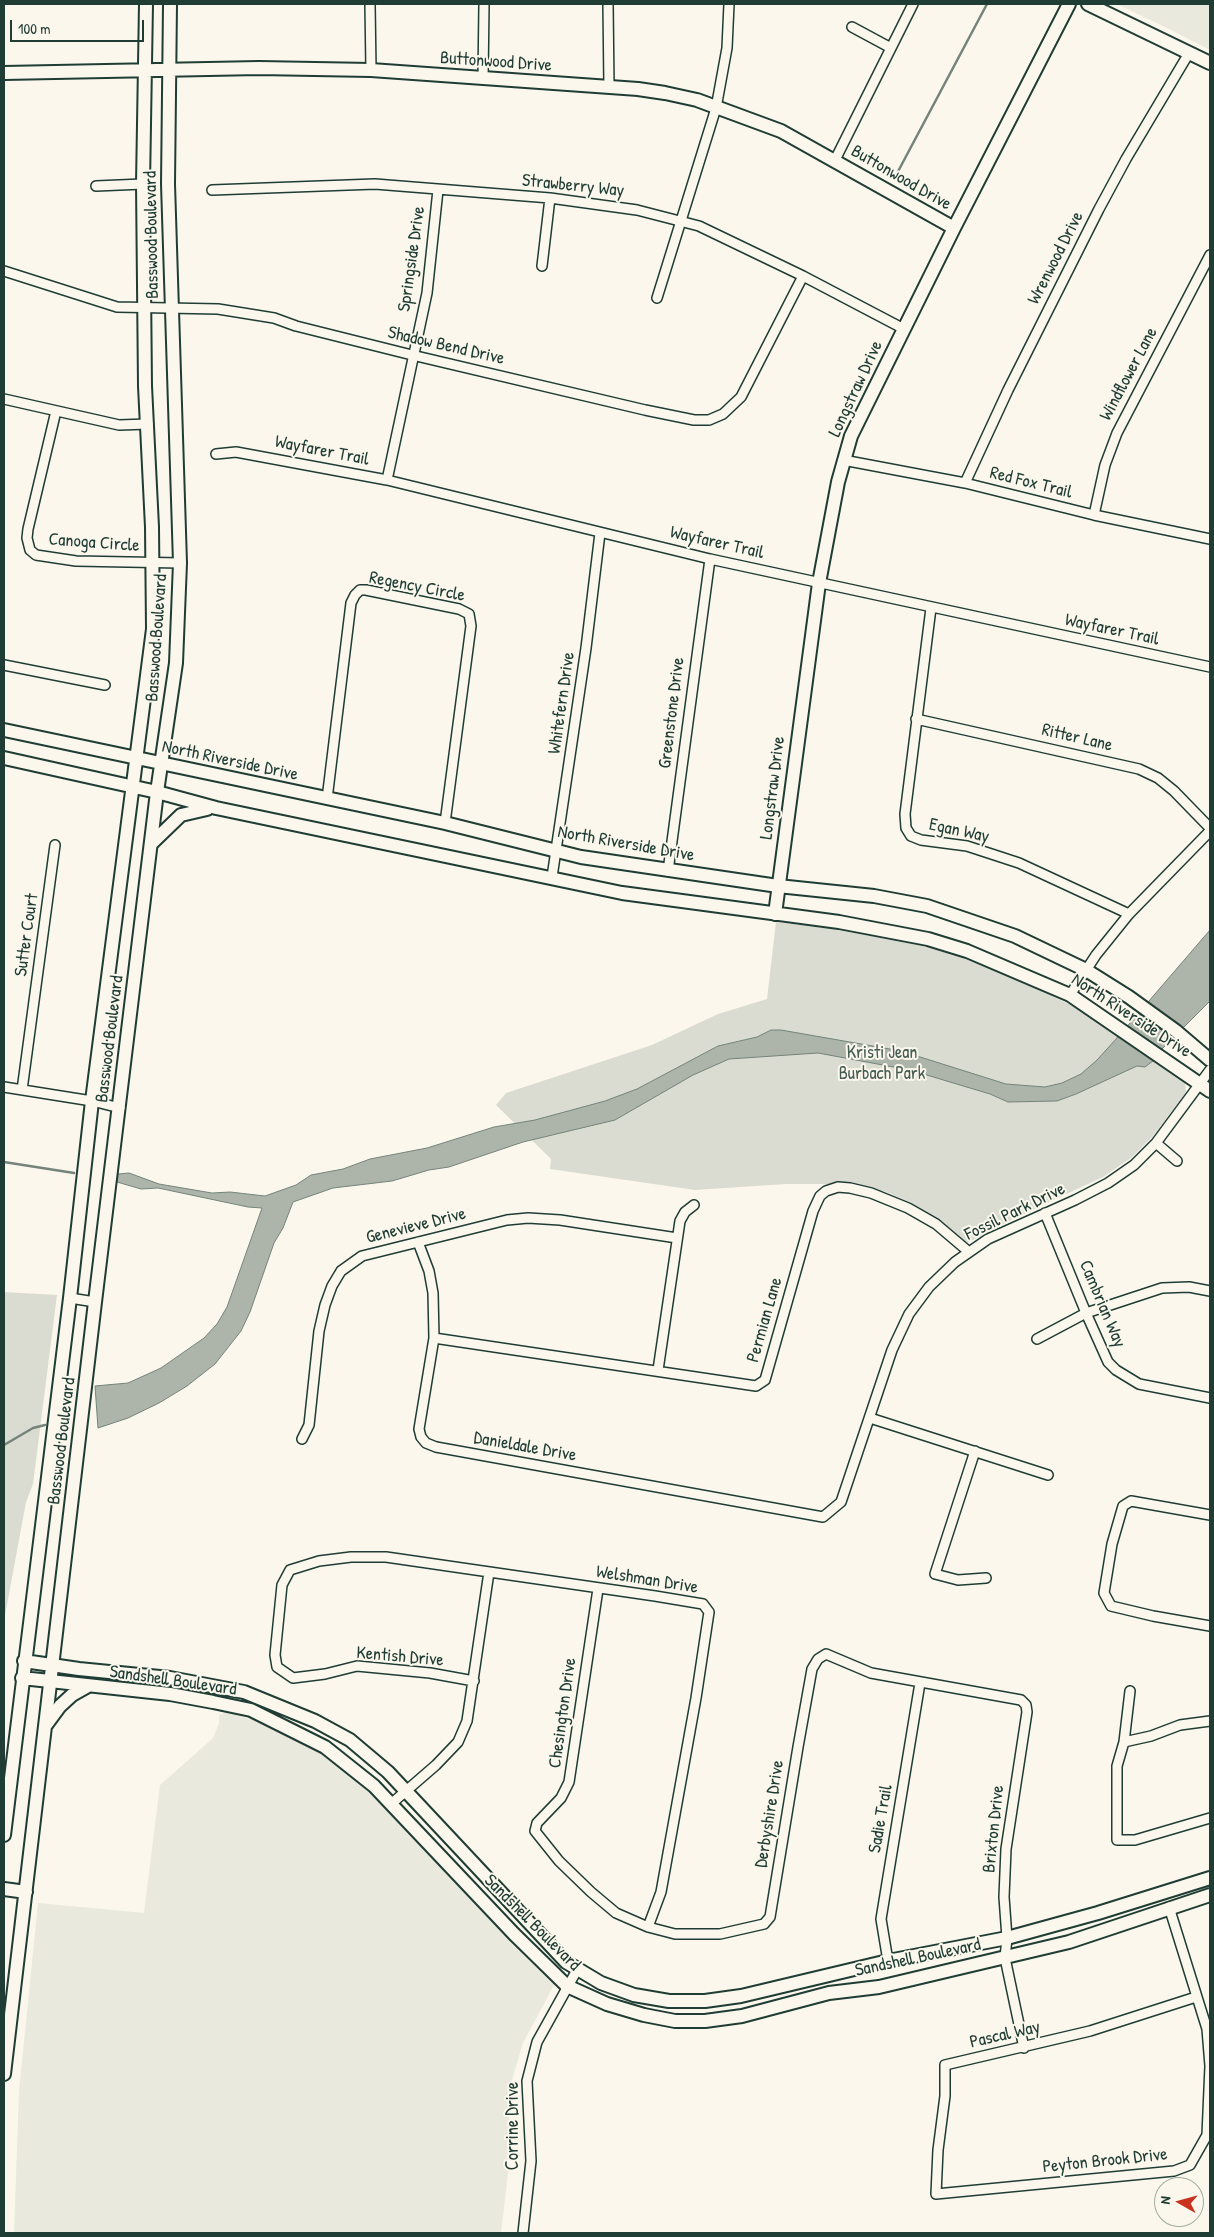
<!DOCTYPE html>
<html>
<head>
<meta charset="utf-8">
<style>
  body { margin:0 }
  #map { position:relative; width:1214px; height:2237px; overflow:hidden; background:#fbf7ec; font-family:"Patrick Hand",sans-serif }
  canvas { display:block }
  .frame { position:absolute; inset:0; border:5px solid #1f3d34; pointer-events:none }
  .north { position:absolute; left:1154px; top:2177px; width:50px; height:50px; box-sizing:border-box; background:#fbf7ec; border:1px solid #a3ada2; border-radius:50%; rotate:277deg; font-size:14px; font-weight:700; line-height:20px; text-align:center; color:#1f3d34 }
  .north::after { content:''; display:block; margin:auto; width:18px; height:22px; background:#c8321e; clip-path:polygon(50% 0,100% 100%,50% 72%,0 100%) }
  .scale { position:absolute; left:10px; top:20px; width:134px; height:22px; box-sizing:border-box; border:2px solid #1f3d34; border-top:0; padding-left:6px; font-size:15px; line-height:18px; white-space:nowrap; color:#1f3d34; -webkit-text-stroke:4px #fbf7ec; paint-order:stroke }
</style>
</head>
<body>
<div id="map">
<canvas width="1214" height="2237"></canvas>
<div class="frame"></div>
<div class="north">N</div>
<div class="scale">100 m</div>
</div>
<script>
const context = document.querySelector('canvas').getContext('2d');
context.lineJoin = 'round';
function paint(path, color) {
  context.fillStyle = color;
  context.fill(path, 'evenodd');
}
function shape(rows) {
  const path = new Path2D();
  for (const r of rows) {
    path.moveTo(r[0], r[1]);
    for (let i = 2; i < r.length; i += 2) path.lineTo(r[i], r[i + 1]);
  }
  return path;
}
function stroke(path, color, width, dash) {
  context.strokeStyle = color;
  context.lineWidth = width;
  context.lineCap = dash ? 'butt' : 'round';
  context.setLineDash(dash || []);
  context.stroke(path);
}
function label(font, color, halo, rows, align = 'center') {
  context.font = font + ' "Patrick Hand",sans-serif';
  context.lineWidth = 4;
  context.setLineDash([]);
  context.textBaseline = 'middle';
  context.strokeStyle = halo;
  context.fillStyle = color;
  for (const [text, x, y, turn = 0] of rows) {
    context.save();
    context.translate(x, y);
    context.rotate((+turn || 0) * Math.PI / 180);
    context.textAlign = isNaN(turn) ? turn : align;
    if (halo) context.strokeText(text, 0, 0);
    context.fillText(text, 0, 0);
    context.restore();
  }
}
paint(shape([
  [1117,4,1210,4,1210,50,1169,29],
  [227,1712,264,1723,296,1737,323,1753,370,1789,526,1958,554,1985,523,2043,510,2087,508,2174,501,2233,14,2233,19,2091,38,1903,144,1913,160,1785,213,1738,219,1723,219,1715]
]), '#eae9de');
paint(shape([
  [776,922,834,929,923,946,962,958,1029,985,1077,1008,1157,1061,1185,1082,1186,1092,1153,1136,1131,1158,1103,1177,1009,1221,967,1243,936,1218,910,1202,886,1192,853,1184,786,1184,695,1190,550,1169,551,1159,496,1105,506,1093,652,1045,718,1014,767,999],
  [4,1292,57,1295,33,1484,26,1502,4,1621]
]), '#dbdcd1');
const water = shape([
  [1210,930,1210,1001,1159,1052,1162,1054,1145,1067,1137,1066,1076,1094,1057,1101,1008,1102,990,1094,910,1070,818,1053,729,1059,693,1075,615,1120,523,1142,449,1167,429,1170,392,1181,333,1188,293,1202,283,1228,274,1243,250,1312,241,1331,215,1364,187,1386,159,1403,128,1418,98,1428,95,1386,128,1383,161,1368,204,1338,217,1324,227,1307,262,1208,248,1207,158,1188,141,1189,117,1182,118,1174,129,1173,159,1184,212,1193,230,1192,265,1196,296,1185,311,1175,343,1169,370,1159,427,1148,494,1127,535,1120,605,1101,637,1089,718,1046,757,1037,771,1030,781,1030,901,1051,1006,1084,1045,1087,1062,1083,1081,1074,1097,1060,1117,1038,1121,1029,1124,1030,1210,930]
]);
paint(water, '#adb4aa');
stroke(water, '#74847b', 1);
stroke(shape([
  [894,179,987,4],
  [4,1162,74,1173],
  [4,1445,33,1428,45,1425]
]), '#74847b', 2.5);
const street = shape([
  [370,4,371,70],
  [608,4,609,87],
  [852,27,891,48],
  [483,79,484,4],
  [835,160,913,4],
  [96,186,143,184],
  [212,190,375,184,550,198,637,210,699,226,803,276,904,329],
  [542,266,550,198],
  [4,271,117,307,218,309,274,318,296,326,412,355,645,410,694,420,709,420,723,414,741,397,803,276],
  [657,298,716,108,727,48,729,4],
  [4,399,119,425,148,424],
  [56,411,28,529,27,538,30,550,36,555,76,561,180,563],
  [216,454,236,452,387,480,710,559,1210,667],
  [843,460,965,483,1094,515,1210,539],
  [387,480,427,293,438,190],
  [965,483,1008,390,1099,209,1126,159,1189,53],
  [1094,515,1105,465,1117,433,1210,255],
  [931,608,905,814,906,828,911,836,921,840,967,846,1019,863,1129,914],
  [4,665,105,685],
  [916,719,1139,769,1158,778,1174,791,1210,828],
  [327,799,351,603,355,595,360,590,366,590,459,609,469,614,471,626,445,823],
  [668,871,710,559],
  [552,877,586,648,600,533],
  [1070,995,1096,955,1129,914,1210,831],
  [4,1087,92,1101,120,1108],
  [22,1090,55,845],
  [1156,1143,1177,1161],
  [1045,1213,1086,1313,1108,1362,1116,1370,1139,1384,1210,1398],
  [418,1242,429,1271,433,1293,434,1338,419,1429,421,1437,426,1443,436,1447,823,1517,841,1502,892,1350,909,1314,929,1287,955,1262,988,1239,1075,1200,1108,1183,1134,1165,1156,1143,1210,1070],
  [70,1298,95,1302],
  [434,1338,756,1386,765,1380,813,1211,820,1196,826,1191,838,1187,850,1188,871,1193,908,1208,936,1224,969,1252],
  [1037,1339,1086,1313,1162,1288,1189,1287,1210,1291],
  [658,1370,680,1221,685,1212,694,1205],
  [870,1418,1048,1475],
  [302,1439,309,1425,319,1331,325,1305,332,1286,341,1271,362,1256,507,1220,528,1218,560,1220,677,1238],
  [975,1451,935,1574,958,1580,986,1578],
  [1210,1515,1131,1501,1123,1506,1112,1544,1104,1593,1111,1606,1153,1616,1210,1626],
  [598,1589,569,1782,561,1798,537,1823,535,1831,559,1861,591,1892,616,1913,648,1927,675,1934,720,1934,764,1924,770,1917,798,1747,812,1669,818,1659,826,1654,871,1673,1021,1700,1026,1705,1027,1712,1006,1849,1004,1897,1007,1938,1005,1958,1024,2048],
  [474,1681,430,1673,357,1666,325,1674,293,1678,277,1667,275,1655,282,1585,290,1570,319,1561,351,1557,386,1557,655,1596,703,1604,709,1612,696,1698,661,1892,648,1927],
  [1130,1691,1124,1742,1117,1766,1117,1840,1135,1840,1210,1818],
  [1124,1742,1151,1736,1180,1725,1210,1721],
  [391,1804,436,1765,458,1742,467,1721,489,1572],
  [1169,1907,1207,2029,1210,2066,1207,2135,1190,2165,1174,2171,936,2194,938,2150,945,2096,945,2065,1090,2031,1196,1997],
  [888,1961,881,1919,920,1683],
  [523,2233,531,2161,527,2081,537,2042,577,1970]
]);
const secondary = shape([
  [1088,4,1210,63],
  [4,73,259,68,371,70,638,89,665,93,697,100,781,131,954,228],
  [4,730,445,823,581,857,778,886,874,896,927,906,1015,936,1086,970,1129,997,1176,1031,1210,1060],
  [4,758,157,792,216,808,622,893,839,922,928,939,967,951,1070,995,1210,1091],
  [152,843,181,815,207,809],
  [775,914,819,583,838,482,851,436,954,228,1069,4],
  [24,1661,79,1669,170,1678,244,1692,315,1721,350,1740,388,1772,566,1962,601,1983,634,1995,669,2001,705,2001,741,1996,888,1961,1007,1938,1098,1913,1210,1878],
  [22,1678,170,1694,213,1702,251,1710,325,1747,374,1786,514,1934,567,1986,607,2004,644,2015,675,2021,705,2021,742,2016,829,1993,879,1987,1069,1942,1210,1895],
  [46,1725,60,1706,72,1695,88,1686],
  [4,1835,70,1298,92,1101,153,629,152,527,145,386,143,184,146,4],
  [4,1889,26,1892],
  [4,2074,95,1302,157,792,176,663,180,563,168,184,170,4]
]);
stroke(street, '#1f3d34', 12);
stroke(secondary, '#1f3d34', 16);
stroke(street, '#fbf7ec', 9);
stroke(secondary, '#fbf7ec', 12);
label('18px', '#1f3d34', '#fbf7ec', [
  ["Buttonwood Drive",496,62,4],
  ["Buttonwood Drive",901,178,30],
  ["Strawberry Way",573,186,6],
  ["Basswood Boulevard",152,235,-91],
  ["Wrenwood Drive",1056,258,-63],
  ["Springside Drive",412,259,-82],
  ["Shadow Bend Drive",446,346,13],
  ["Windflower Lane",1129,374,-62],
  ["Longstraw Drive",856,389,-65],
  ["Wayfarer Trail",322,451,11],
  ["Red Fox Trail",1031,483,14],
  ["Canoga Circle",94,543,4],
  ["Wayfarer Trail",717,543,13],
  ["Regency Circle",417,587,11],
  ["Wayfarer Trail",1112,630,12],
  ["Basswood Boulevard",157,638,-86],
  ["Whitefern Drive",562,703,-82],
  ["Greenstone Drive",672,713,-83],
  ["Ritter Lane",1077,738,13],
  ["North Riverside Drive",230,761,12],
  ["Longstraw Drive",773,788,-83],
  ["Egan Way",959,831,12],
  ["North Riverside Drive",626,844,10],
  ["Sutter Court",27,935,-82],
  ["North Riverside Drive",1131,1016,33],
  ["Basswood Boulevard",110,1039,-83],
  ["Fossil Park Drive",1015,1212,-26],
  ["Genevieve Drive",416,1226,-14],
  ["Cambrian Way",1102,1304,67],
  ["Permian Lane",765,1320,-74],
  ["Basswood Boulevard",62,1441,-83],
  ["Danieldale Drive",525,1447,10],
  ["Welshman Drive",647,1580,9],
  ["Kentish Drive",400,1657,5],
  ["Sandshell Boulevard",173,1681,8],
  ["Chesington Drive",563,1713,-82],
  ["Derbyshire Drive",770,1814,-81],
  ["Sadie Trail",881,1819,-80],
  ["Brixton Drive",994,1829,-84],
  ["Sandshell Boulevard",532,1923,45],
  ["Sandshell Boulevard",918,1958,-12],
  ["Pascal Way",1005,2035,-13],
  ["Corrine Drive",513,2126,-90],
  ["Peyton Brook Drive",1105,2161,-6]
]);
label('18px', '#455d53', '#fbf7ec', [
  ["Kristi Jean",882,1053],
  ["Burbach Park",882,1074]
]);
</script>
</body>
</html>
